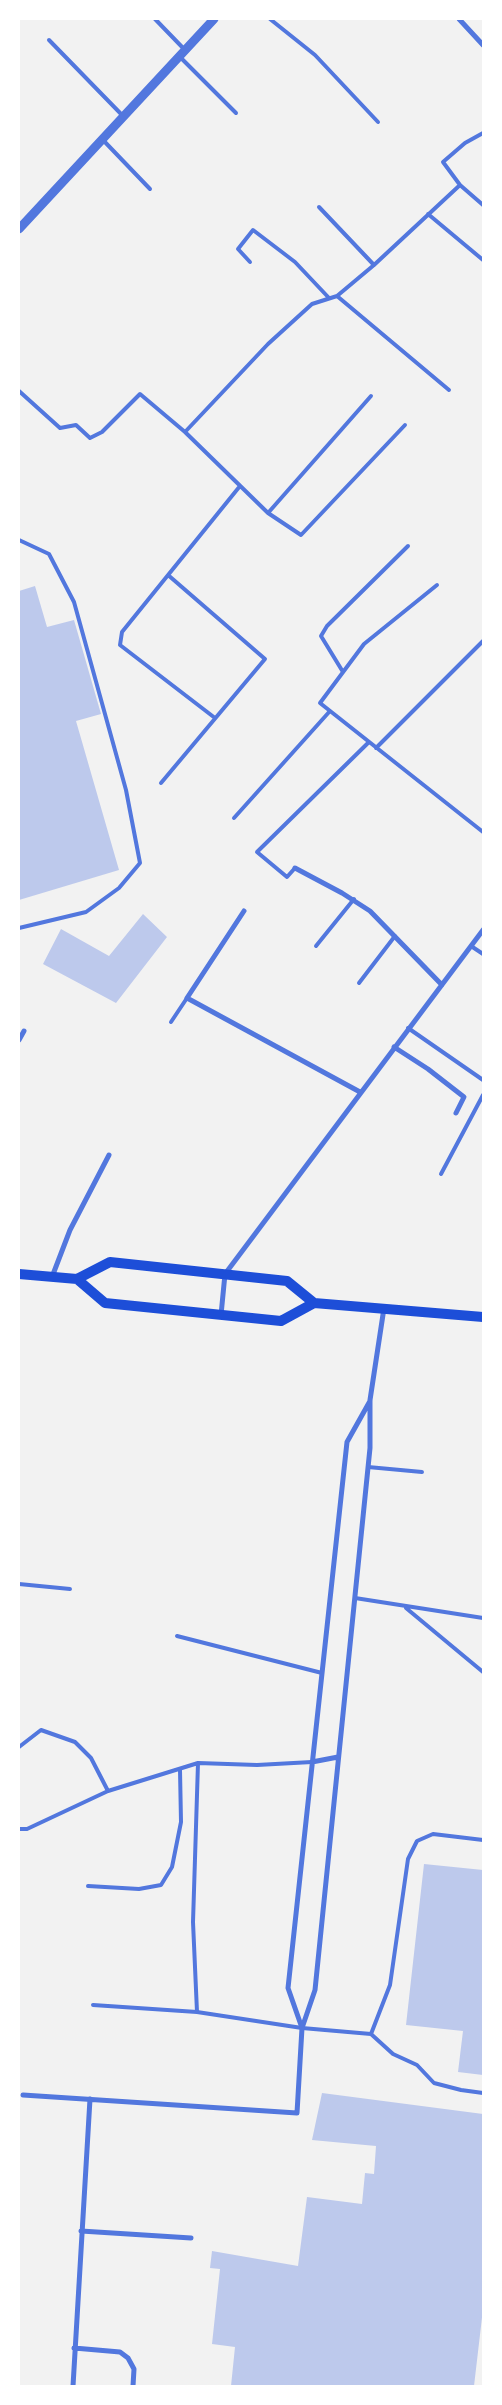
<!DOCTYPE html>
<html>
<head>
<meta charset="utf-8">
<style>
  body { margin:0 }
  #map { position:relative; width:502px; height:2405px; overflow:hidden; background:#f2f2f2; font-family:Inter,sans-serif }
  canvas { display:block }
  .frame { position:absolute; inset:0; border:20px solid #fff; pointer-events:none }
</style>
</head>
<body>
<div id="map">
<canvas width="502" height="2405"></canvas>
<div class="frame"></div>
</div>
<script>
const context = document.querySelector('canvas').getContext('2d');
context.lineJoin = 'round';
function paint(path, color) {
  context.fillStyle = color;
  context.fill(path, 'evenodd');
}
function shape(rows) {
  const path = new Path2D();
  for (const r of rows) {
    path.moveTo(r[0], r[1]);
    for (let i = 2; i < r.length; i += 2) path.lineTo(r[i], r[i + 1]);
  }
  return path;
}
function stroke(path, color, width, dash) {
  context.strokeStyle = color;
  context.lineWidth = width;
  context.lineCap = dash ? 'butt' : 'round';
  context.setLineDash(dash || []);
  context.stroke(path);
}
paint(shape([
  [35,586,47,627,74,620,101,714,76,721,119,870,19,900,19,591],
  [143,914,167,937,116,1003,43,964,61,929,109,956],
  [424,1864,483,1870,483,2075,458,2072,463,2031,406,2025],
  [322,2093,483,2114,483,2309,474,2386,231,2386,235,2347,212,2344,220,2269,210,2268,212,2251,298,2266,307,2197,362,2204,365,2173,374,2174,376,2146,312,2140]
]), '#bdc9ec');
stroke(shape([
  [155,19,184,49],
  [270,19,315,55,378,122],
  [49,40,123,116],
  [180,57,236,113],
  [102,139,150,189],
  [460,185,443,162,465,143,483,133],
  [319,207,374,265],
  [428,214,483,260],
  [250,262,238,249,253,230,295,262,329,298],
  [337,296,449,390],
  [19,391,60,428,76,425,90,438,102,432,140,394,185,432,268,513,301,535,405,425],
  [185,432,268,344,312,304,337,296,374,265,460,185,483,205],
  [268,513,371,396],
  [19,540,49,554,74,602,126,790,140,863,119,888,86,912,19,928],
  [437,585,364,644,320,703,483,832],
  [343,672,321,636,327,626,408,546],
  [215,718,120,645,122,632,240,486],
  [376,748,483,641],
  [161,783,265,659,168,575],
  [234,818,330,711],
  [295,868,287,877,257,852,369,742],
  [316,946,354,899],
  [471,946,483,954],
  [359,983,395,936],
  [171,1022,187,998],
  [408,1028,483,1080],
  [441,1174,483,1095],
  [368,1467,422,1472],
  [19,1584,70,1589],
  [355,1598,483,1618],
  [406,1608,483,1672],
  [177,1636,322,1673],
  [19,1747,41,1730,75,1742,91,1758,108,1791],
  [198,1763,193,1922,197,2012,302,2028,371,2034,390,1985,408,1859,417,1841,433,1834,483,1840],
  [19,1829,27,1829,108,1791,198,1763,257,1765,312,1762],
  [88,1886,139,1889,161,1885,172,1867,181,1822,180,1770],
  [93,2005,197,2012],
  [371,2034,393,2054,417,2065,434,2083,461,2090,483,2093]
]), '#5277de', 4);
stroke(shape([
  [459,19,483,45],
  [295,868,342,893,370,911,442,985],
  [244,911,187,998,360,1092],
  [19,1040,24,1031],
  [394,1047,428,1069,464,1097,456,1113],
  [52,1277,70,1230,109,1155],
  [221,1315,225,1274,483,930],
  [312,1762,338,1757],
  [302,2028,288,1988,347,1442,370,1401],
  [23,2095,297,2113,302,2028,315,1990,370,1448,370,1400,384,1308],
  [81,2231,191,2238],
  [74,2348,120,2352,128,2358,134,2369,133,2386],
  [73,2386,90,2099]
]), '#5277de', 5);
stroke(shape([
  [19,229,214,19]
]), '#5277de', 9);
stroke(shape([
  [19,1274,77,1279,110,1262,287,1281,314,1303],
  [77,1279,105,1303,281,1321,314,1303,483,1317]
]), '#1d4ed8', 10);
</script>
</body>
</html>
